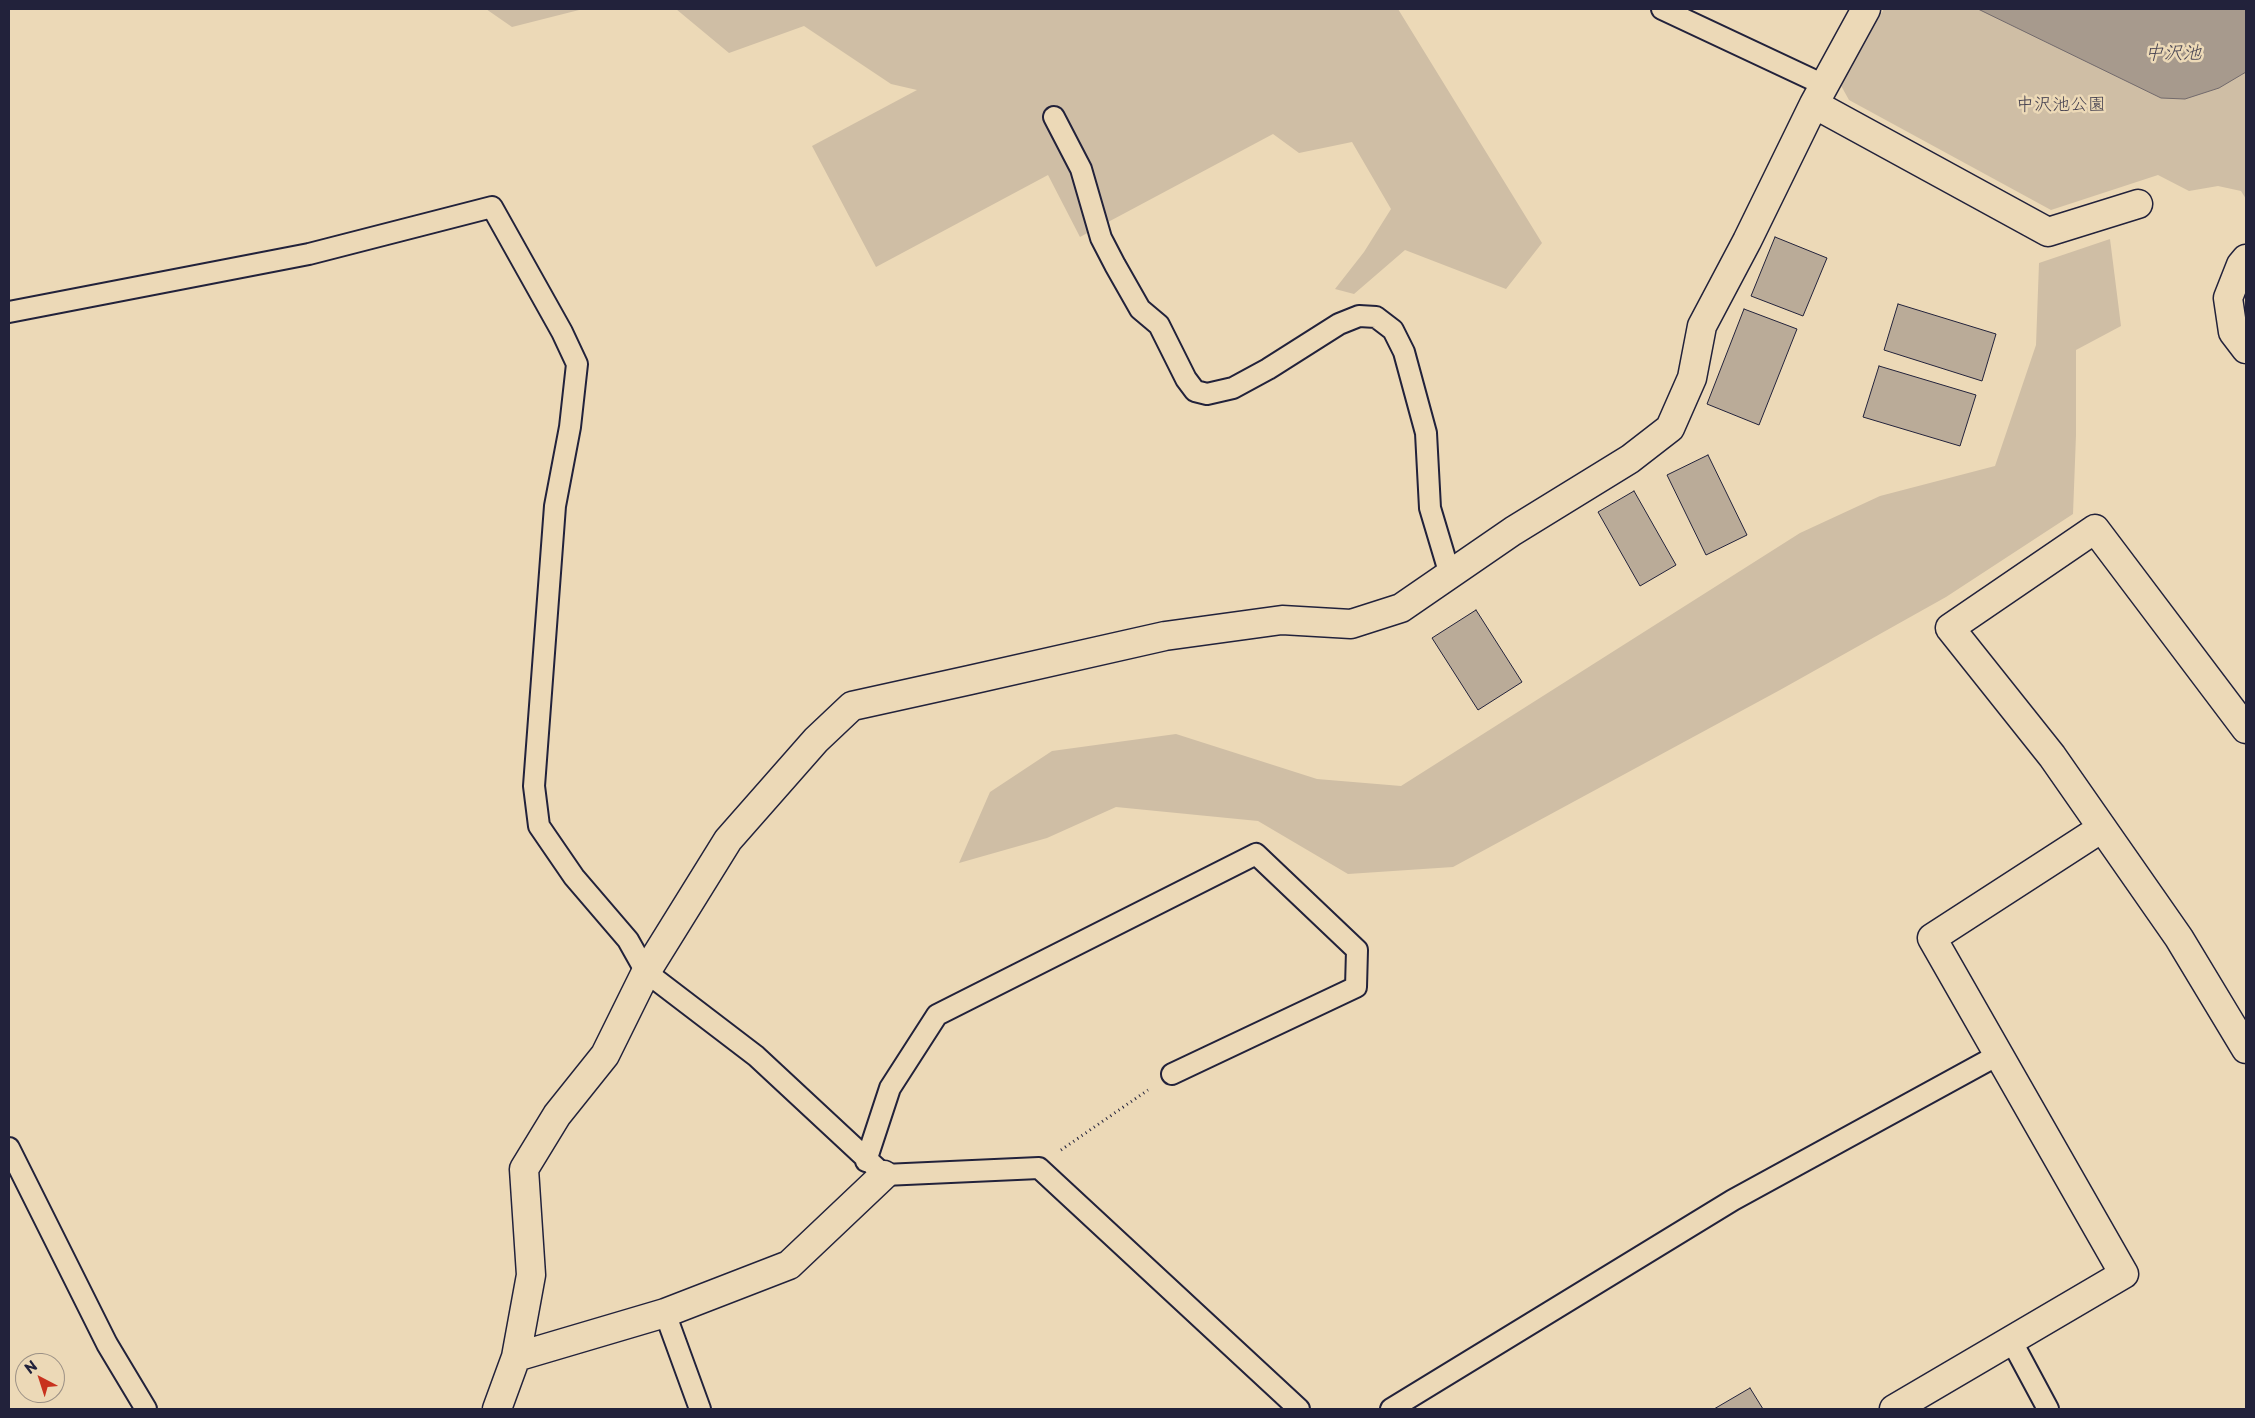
<!DOCTYPE html>
<html>
<head>
<meta charset="utf-8">
<style>
  body { margin:0 }
  #map { position:relative; width:2255px; height:1418px; overflow:hidden; background:#ecd9b7; font-family:"Playpen Sans",sans-serif }
  canvas { display:block }
  .frame { position:absolute; inset:0; border:10px solid #22223b; pointer-events:none }
  .north { position:absolute; left:15px; top:1353px; width:50px; height:50px; box-sizing:border-box; background:#ecd9b7; border:1px solid #9b9085; border-radius:50%; rotate:320deg; font-size:14px; font-weight:700; line-height:20px; text-align:center; color:#22223b }
  .north::after { content:''; display:block; margin:auto; width:18px; height:22px; background:#c8321e; clip-path:polygon(50% 0,100% 100%,50% 72%,0 100%) }
</style>
</head>
<body>
<div id="map">
<canvas width="2255" height="1418"></canvas>
<div class="frame"></div>
<div class="north">N</div>
</div>
<script>
const context = document.querySelector('canvas').getContext('2d');
context.lineJoin = 'round';
function paint(path, color) {
  context.fillStyle = color;
  context.fill(path, 'evenodd');
}
function shape(rows) {
  const path = new Path2D();
  for (const r of rows) {
    path.moveTo(r[0], r[1]);
    for (let i = 2; i < r.length; i += 2) path.lineTo(r[i], r[i + 1]);
  }
  return path;
}
function stroke(path, color, width, dash) {
  context.strokeStyle = color;
  context.lineWidth = width;
  context.lineCap = dash ? 'butt' : 'round';
  context.setLineDash(dash || []);
  context.stroke(path);
}
function label(font, color, halo, rows, align = 'center') {
  context.font = font + ' "Playpen Sans","Klee One",sans-serif';
  context.lineWidth = 5;
  context.setLineDash([]);
  context.textBaseline = 'middle';
  context.strokeStyle = halo;
  context.fillStyle = color;
  for (const [text, x, y, turn = 0] of rows) {
    context.save();
    context.translate(x, y);
    context.rotate((+turn || 0) * Math.PI / 180);
    context.textAlign = isNaN(turn) ? turn : align;
    if (halo) context.strokeText(text, 0, 0);
    context.fillText(text, 0, 0);
    context.restore();
  }
}
paint(shape([
  [486,9,583,9,512,27],
  [676,9,1398,9,1542,243,1506,289,1405,250,1354,294,1335,289,1364,252,1391,209,1352,142,1299,153,1273,134,1080,237,1048,175,876,267,812,146,917,90,891,84,804,26,729,53],
  [1884,9,2246,9,2246,199,2241,191,2218,186,2189,191,2158,175,2051,210,1849,100,1839,82],
  [2110,239,2121,326,2076,350,2076,435,2073,514,1946,597,1780,690,1453,867,1348,874,1258,821,1116,807,1047,838,959,863,990,792,1052,751,1176,734,1317,779,1401,786,1800,533,1880,496,1995,466,2036,345,2039,263]
]), '#cfbea5');
const water = shape([
  [1978,9,2246,9,2246,72,2219,88,2185,99,2161,98,1978,9]
]);
paint(water, '#a79a8d');
stroke(water, '#726a6c', 1);
const building = shape([
  [1775,237,1827,258,1803,316,1751,296,1775,237],
  [1898,304,1996,334,1982,381,1884,350,1898,304],
  [1744,309,1797,329,1759,425,1707,404,1744,309],
  [1879,366,1976,395,1960,446,1863,417,1879,366],
  [1708,455,1747,535,1706,555,1667,475,1708,455],
  [1634,491,1676,565,1640,586,1598,512,1634,491],
  [1476,610,1522,682,1478,710,1432,638,1476,610],
  [1750,1388,1763,1409,1714,1409,1750,1388]
]);
paint(building, '#baab98');
stroke(building, '#22223b', 1);
const service = shape([
  [1662,9,1824,85],
  [1054,117,1081,169,1101,238,1115,265,1140,309,1159,325,1186,379,1195,391,1207,394,1233,388,1268,369,1339,324,1359,316,1376,317,1393,330,1404,352,1426,433,1430,508,1450,575],
  [9,312,309,254,492,207,562,332,577,364,570,427,555,506,534,786,539,826,574,877,628,940,646,972,756,1056,884,1175,1039,1168,1299,1409],
  [9,1148,107,1344,146,1409],
  [866,1161,890,1088,937,1015,1256,854,1357,950,1356,987,1172,1074],
  [665,1313,700,1409],
  [2011,1340,2048,1409],
  [1391,1409,1733,1200,1998,1055]
]);
const minor = shape([
  [1814,104,2048,232,2138,204],
  [2246,259,2241,265,2228,298,2233,332,2246,349],
  [2246,729,2095,529,1950,628,2052,756,2179,938,2246,1049],
  [516,1357,665,1313,789,1265,884,1175],
  [497,1409,516,1357,531,1275,524,1169,557,1115,605,1055,646,972,728,840,816,740,852,706,970,680,1165,636,1282,620,1351,624,1401,608,1513,531,1630,459,1670,428,1692,378,1702,326,1747,241,1814,104,1866,9],
  [1894,1409,2124,1274,1932,938,2102,828]
]);
stroke(service, '#22223b', 24);
stroke(minor, '#22223b', 31);
stroke(shape([
  [1061,1150,1148,1090]
]), '#22223b', 3, [1, 4]);
stroke(service, '#ecd9b7', 20);
stroke(minor, '#ecd9b7', 28);
label('18px', '#454150', '#ecd9b7', [
  ["中沢池公園",2061,105]
]);
label('italic 19px', '#4a4654', '#ecd9b7', [
  ["中沢池",2173,54]
]);
</script>
</body>
</html>
